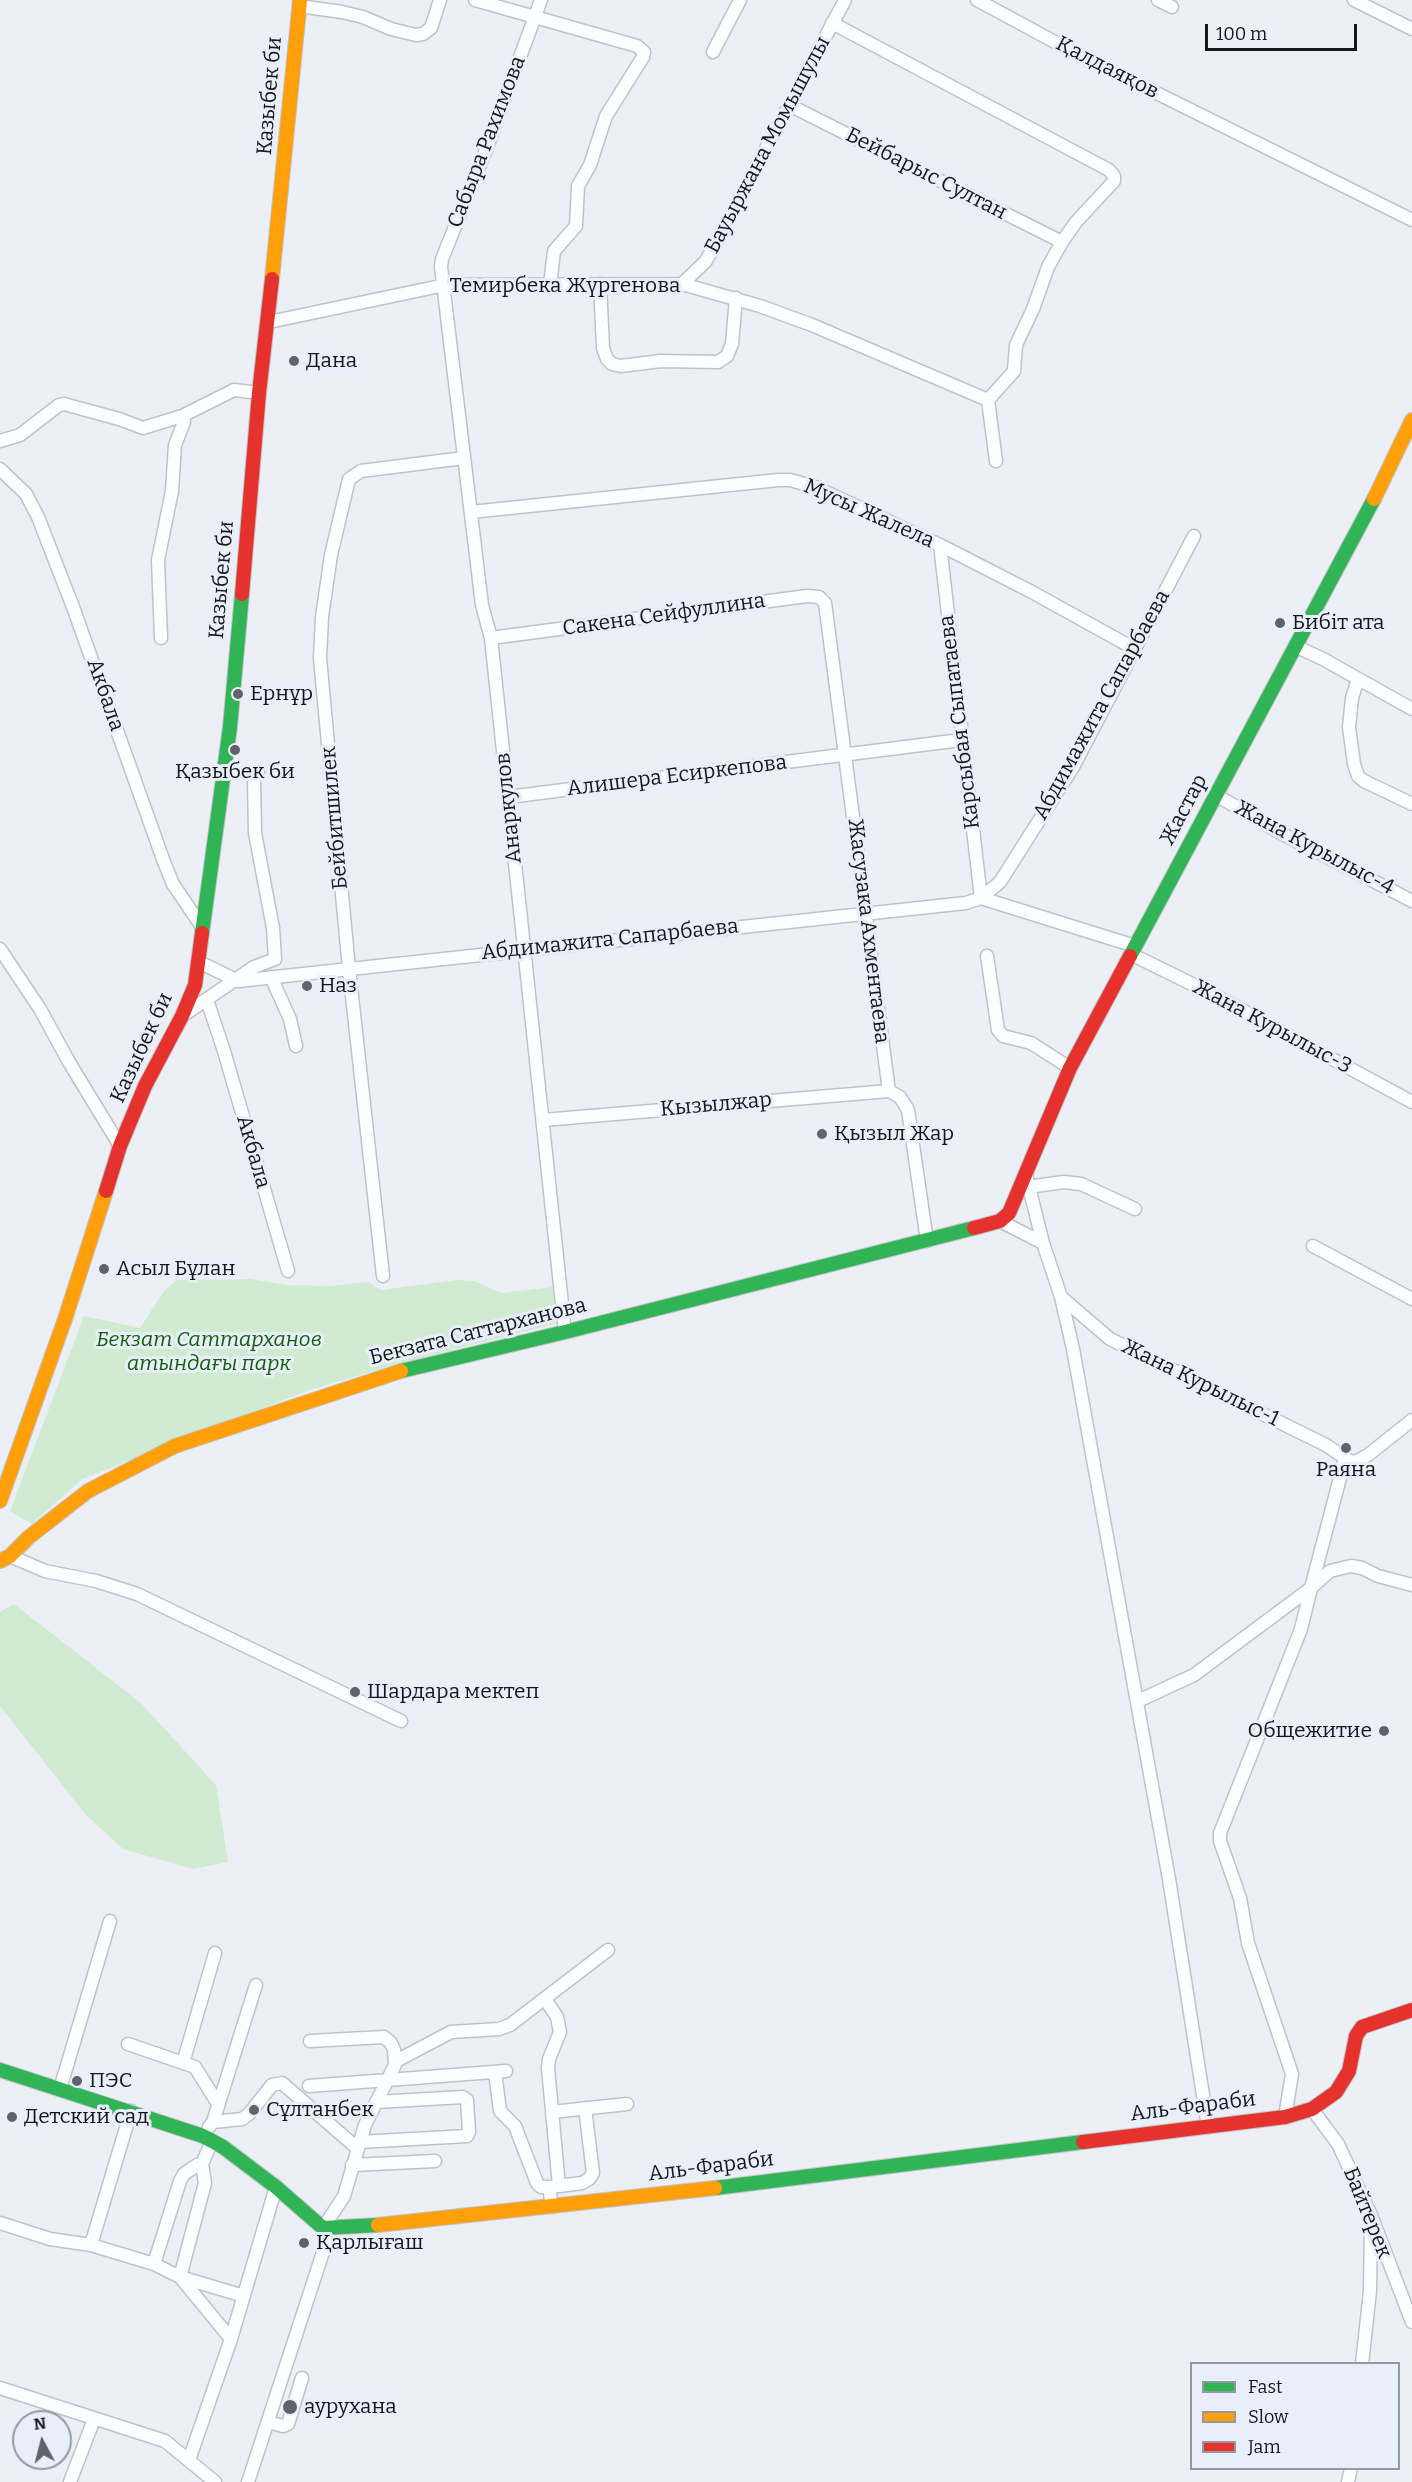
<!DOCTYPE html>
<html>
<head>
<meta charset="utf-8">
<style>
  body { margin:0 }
  #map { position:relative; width:1412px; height:2482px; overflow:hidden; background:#ecf0f6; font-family:Bitter,serif }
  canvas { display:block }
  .legend { position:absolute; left:1190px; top:2362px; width:210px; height:108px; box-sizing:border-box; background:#e8effa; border:2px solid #9399a1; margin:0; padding:8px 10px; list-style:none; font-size:18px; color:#14171b }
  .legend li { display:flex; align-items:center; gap:12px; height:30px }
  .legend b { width:30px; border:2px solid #9399a1 }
  .north { position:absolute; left:12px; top:2410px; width:60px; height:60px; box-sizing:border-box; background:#e8effa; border:2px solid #9399a1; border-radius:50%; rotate:353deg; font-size:16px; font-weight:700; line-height:24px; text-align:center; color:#14171b }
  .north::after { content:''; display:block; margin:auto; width:21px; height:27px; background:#606368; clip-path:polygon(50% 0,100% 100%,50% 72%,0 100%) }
  .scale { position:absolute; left:1205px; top:24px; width:152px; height:27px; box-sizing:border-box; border:3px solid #14171b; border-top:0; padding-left:8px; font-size:18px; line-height:21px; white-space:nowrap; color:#14171b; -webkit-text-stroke:4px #e8effa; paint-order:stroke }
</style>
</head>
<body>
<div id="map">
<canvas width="1412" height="2482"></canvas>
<ul class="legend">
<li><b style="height:8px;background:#30b455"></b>Fast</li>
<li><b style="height:8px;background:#ff9f0a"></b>Slow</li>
<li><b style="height:8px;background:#e5322d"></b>Jam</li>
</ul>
<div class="north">N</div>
<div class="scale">100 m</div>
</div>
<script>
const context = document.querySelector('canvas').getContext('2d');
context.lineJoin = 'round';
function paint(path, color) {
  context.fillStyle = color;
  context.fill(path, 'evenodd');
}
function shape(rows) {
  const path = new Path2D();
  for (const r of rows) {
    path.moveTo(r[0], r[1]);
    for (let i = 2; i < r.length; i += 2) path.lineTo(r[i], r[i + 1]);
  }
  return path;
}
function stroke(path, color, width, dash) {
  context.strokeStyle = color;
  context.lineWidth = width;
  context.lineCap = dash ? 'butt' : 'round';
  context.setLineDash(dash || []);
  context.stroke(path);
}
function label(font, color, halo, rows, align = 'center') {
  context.font = font + ' Bitter,serif';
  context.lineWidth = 6;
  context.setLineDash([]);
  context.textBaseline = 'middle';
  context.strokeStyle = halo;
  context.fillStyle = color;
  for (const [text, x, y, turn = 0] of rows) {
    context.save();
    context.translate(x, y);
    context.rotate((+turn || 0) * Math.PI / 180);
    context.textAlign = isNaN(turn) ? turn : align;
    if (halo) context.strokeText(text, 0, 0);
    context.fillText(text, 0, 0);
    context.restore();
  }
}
paint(shape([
  [251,1279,288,1285,331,1286,368,1282,381,1290,457,1280,474,1281,502,1293,553,1287,559,1323,412,1360,312,1389,82,1479,32,1524,10,1511,84,1316,140,1328,164,1291,176,1280],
  [14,1604,141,1703,216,1785,228,1862,193,1869,123,1849,85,1814,0,1706,0,1612]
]), '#d0ebd2');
const street = shape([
  [475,0,637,46,644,52,643,57,606,116,590,165,578,186,576,226,554,251,550,285],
  [541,0,486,150,442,259,441,267,482,605,491,638,565,1332],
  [977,0,1066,48,1412,220],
  [1158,0,1172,7],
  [1354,0,1412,29],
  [299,6,342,12,363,17,391,29,416,35,423,34,431,28,440,0],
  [832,23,1109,170,1114,176,1114,181,1076,222,1062,242,1048,267,1033,309,1016,345,1014,371,988,400],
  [713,52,740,0],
  [789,105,1062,242],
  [600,284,603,348,607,359,612,364,621,366,660,361,718,362,727,356,732,344,736,298],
  [682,284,706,261,845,0],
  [269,322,445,285,682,284,760,306,812,325,988,400],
  [988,400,996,461],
  [0,441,20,435,59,405,64,404,119,419,143,428,182,416,234,390,259,393],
  [0,469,26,494,38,517,73,607,164,862,173,884,202,927],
  [471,512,778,480,790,480,815,487,940,545,1030,591,1135,649],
  [940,545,981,898],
  [161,638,158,560,172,491,175,445,184,422,182,416],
  [491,638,807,596,819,597,825,603,889,1091],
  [1295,646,1323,659,1412,709],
  [1358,679,1352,698,1349,727,1354,764,1358,776,1364,781,1412,804],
  [1216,795,1279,832,1412,901],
  [508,797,961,740],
  [981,898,1135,946],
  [0,949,40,1009,69,1062,120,1146],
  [1131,954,1216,996,1412,1102],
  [987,956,998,1030,1003,1036,1031,1043,1070,1068],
  [199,962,238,981],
  [271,977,290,1019,296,1046],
  [238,981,966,903,981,898,1000,882,1073,767,1194,536],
  [207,1000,224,1051,288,1271],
  [182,1016,254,967,275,959,273,928,255,833,254,779,258,772],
  [889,1091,900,1097,908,1110,927,1241],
  [543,1120,889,1091],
  [1026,1175,1043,1243,1061,1297,1073,1349,1169,1879,1208,2127],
  [1028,1187,1064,1182,1081,1184,1135,1209],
  [1000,1221,1043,1243],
  [1313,1246,1412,1299],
  [383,1276,349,969,320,658,322,617,331,555,349,479,361,471,464,458],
  [1061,1297,1110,1339,1326,1445,1351,1462,1357,1461,1368,1455,1412,1420],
  [10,1556,45,1571,96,1581,137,1594,401,1721],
  [1138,1701,1194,1675,1311,1588,1345,1459],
  [545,1999,557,2017,560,2032,549,2059,548,2068,559,2186,549,2187,552,2207],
  [128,2044,195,2067,218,2104],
  [396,2061,451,2032,499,2029,510,2025,608,1950],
  [183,2063,215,1953],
  [495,2072,500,2111,515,2126,537,2183,541,2187,549,2187],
  [309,2086,506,2071],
  [60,2089,110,1921],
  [1312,2109,1338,2144,1371,2215,1412,2322],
  [552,2112,627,2104],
  [1285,2117,1292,2074,1248,1943,1240,1898,1220,1841,1220,1833,1301,1629,1311,1588,1330,1571,1351,1566,1362,1568,1378,1576,1412,1585],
  [213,2122,242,2119,249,2114,272,2085,282,2083,357,2148],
  [209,2127,213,2122,256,1985],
  [212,2141,202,2164,205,2183,180,2277,244,2296],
  [359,2142,467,2136,469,2132,467,2100,463,2097,376,2102],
  [352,2165,435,2161],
  [559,2186,582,2183,589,2179,593,2173,585,2108],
  [0,2223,50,2239,91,2245,154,2264,180,2277,231,2339],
  [91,2245,131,2111],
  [154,2264,180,2181,184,2174,197,2165,202,2164],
  [1362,2364,1370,2291,1371,2224],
  [0,2388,165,2441,215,2482],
  [268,2422,283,2426,288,2424,302,2378],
  [189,2460,231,2339,276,2187],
  [70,2482,94,2419],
  [248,2482,326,2243,323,2228,344,2196,365,2125,395,2065,394,2050,391,2043,384,2037,310,2041],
  [1348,2482,1351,2468]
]);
const fast = shape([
  [202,933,230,727,242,594],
  [1130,956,1374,499],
  [401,1371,565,1332,974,1228],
  [0,2070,203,2136,223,2147,276,2187,323,2228,378,2225],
  [715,2188,1083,2142]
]);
const slow = shape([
  [272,279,300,0],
  [1374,499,1412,420],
  [0,1501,65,1319,106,1191],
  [0,1561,10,1556,29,1537,88,1491,175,1446,401,1371],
  [378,2225,715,2188]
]);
const jam = shape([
  [242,594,259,393,272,279],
  [106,1191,120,1146,145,1086,182,1016,195,985,202,933],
  [974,1228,1000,1221,1009,1213,1070,1068,1130,956],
  [1083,2142,1285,2117,1312,2109,1336,2092,1349,2071,1356,2036,1362,2027,1412,2010]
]);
stroke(street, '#bfc2c6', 15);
stroke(fast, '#bfc2c6', 16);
stroke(slow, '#bfc2c6', 16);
stroke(jam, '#bfc2c6', 16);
stroke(street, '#fcfdfe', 12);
stroke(fast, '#30b455', 14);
stroke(slow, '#ff9f0a', 14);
stroke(jam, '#e5322d', 14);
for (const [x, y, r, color] of [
  [294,361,6,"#606368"],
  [1280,623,6,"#606368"],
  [238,694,6,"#606368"],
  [235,750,6,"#606368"],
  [307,986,6,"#606368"],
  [822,1134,6,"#606368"],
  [104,1269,6,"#606368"],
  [1346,1448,6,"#606368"],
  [355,1692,6,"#606368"],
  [1384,1731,6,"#606368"],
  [77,2081,6,"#606368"],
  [254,2110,6,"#606368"],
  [12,2117,6,"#606368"],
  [304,2243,6,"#606368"],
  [290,2407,8,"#606368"]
]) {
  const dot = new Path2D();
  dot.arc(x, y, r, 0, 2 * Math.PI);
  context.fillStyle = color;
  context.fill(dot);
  stroke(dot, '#e8effa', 2);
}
label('21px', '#14171b', '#e8effa', [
  ["Қалдаяқов",1107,68,27],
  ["Казыбек би",270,96,-85],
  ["Сабыра Рахимова",487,142,-69],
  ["Бауыржана Момышулы",768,145,-62],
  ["Бейбарыс Султан",926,174,27],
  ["Темирбека Жүргенова",565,286],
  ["Мусы Жалела",869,514,24],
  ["Казыбек би",222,580,-85],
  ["Сакена Сейфуллина",664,615,-8],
  ["Акбала",105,695,71],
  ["Абдимажита Сапарбаева",1102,705,-61],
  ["Карсыбая Сыпатаева",960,722,-97],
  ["Алишера Есиркепова",677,776,-7],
  ["Анаркулов",509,808,-96],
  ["Жастар",1184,810,-62],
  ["Бейбитшилек",335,818,-95],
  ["Жана Курылыс-4",1314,848,28],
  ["Жасузака Ахментаева",868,931,83],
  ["Абдимажита Сапарбаева",610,940,-6],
  ["Жана Курылыс-3",1272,1027,28],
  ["Казыбек би",142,1048,-65],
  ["Кызылжар",716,1105,-5],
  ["Акбала",253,1152,74],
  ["Бекзата Саттарханова",478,1332,-14],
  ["Жана Курылыс-1",1200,1383,26],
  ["Аль-Фараби",1193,2107,-7],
  ["Аль-Фараби",711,2167,-7],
  ["Байтерек",1367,2213,68]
]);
label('21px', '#14171b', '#e8effa', [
  ["Дана",306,361],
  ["Бибіт ата",1292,623],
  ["Ернұр",250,694],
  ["Қазыбек би",235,772,"center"],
  ["Наз",319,986],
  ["Қызыл Жар",834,1134],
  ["Асыл Бұлан",116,1269],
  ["Раяна",1346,1470,"center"],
  ["Шардара мектеп",367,1692],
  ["Общежитие",1372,1731,"right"],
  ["ПЭС",89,2081],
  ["Сұлтанбек",266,2110],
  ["Детский сад",24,2117],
  ["Қарлығаш",316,2243],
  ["аурухана",304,2407]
], 'left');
label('italic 21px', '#146109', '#e8effa', [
  ["Бекзат Саттарханов",209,1340],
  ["атындағы парк",209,1364]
]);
</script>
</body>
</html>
